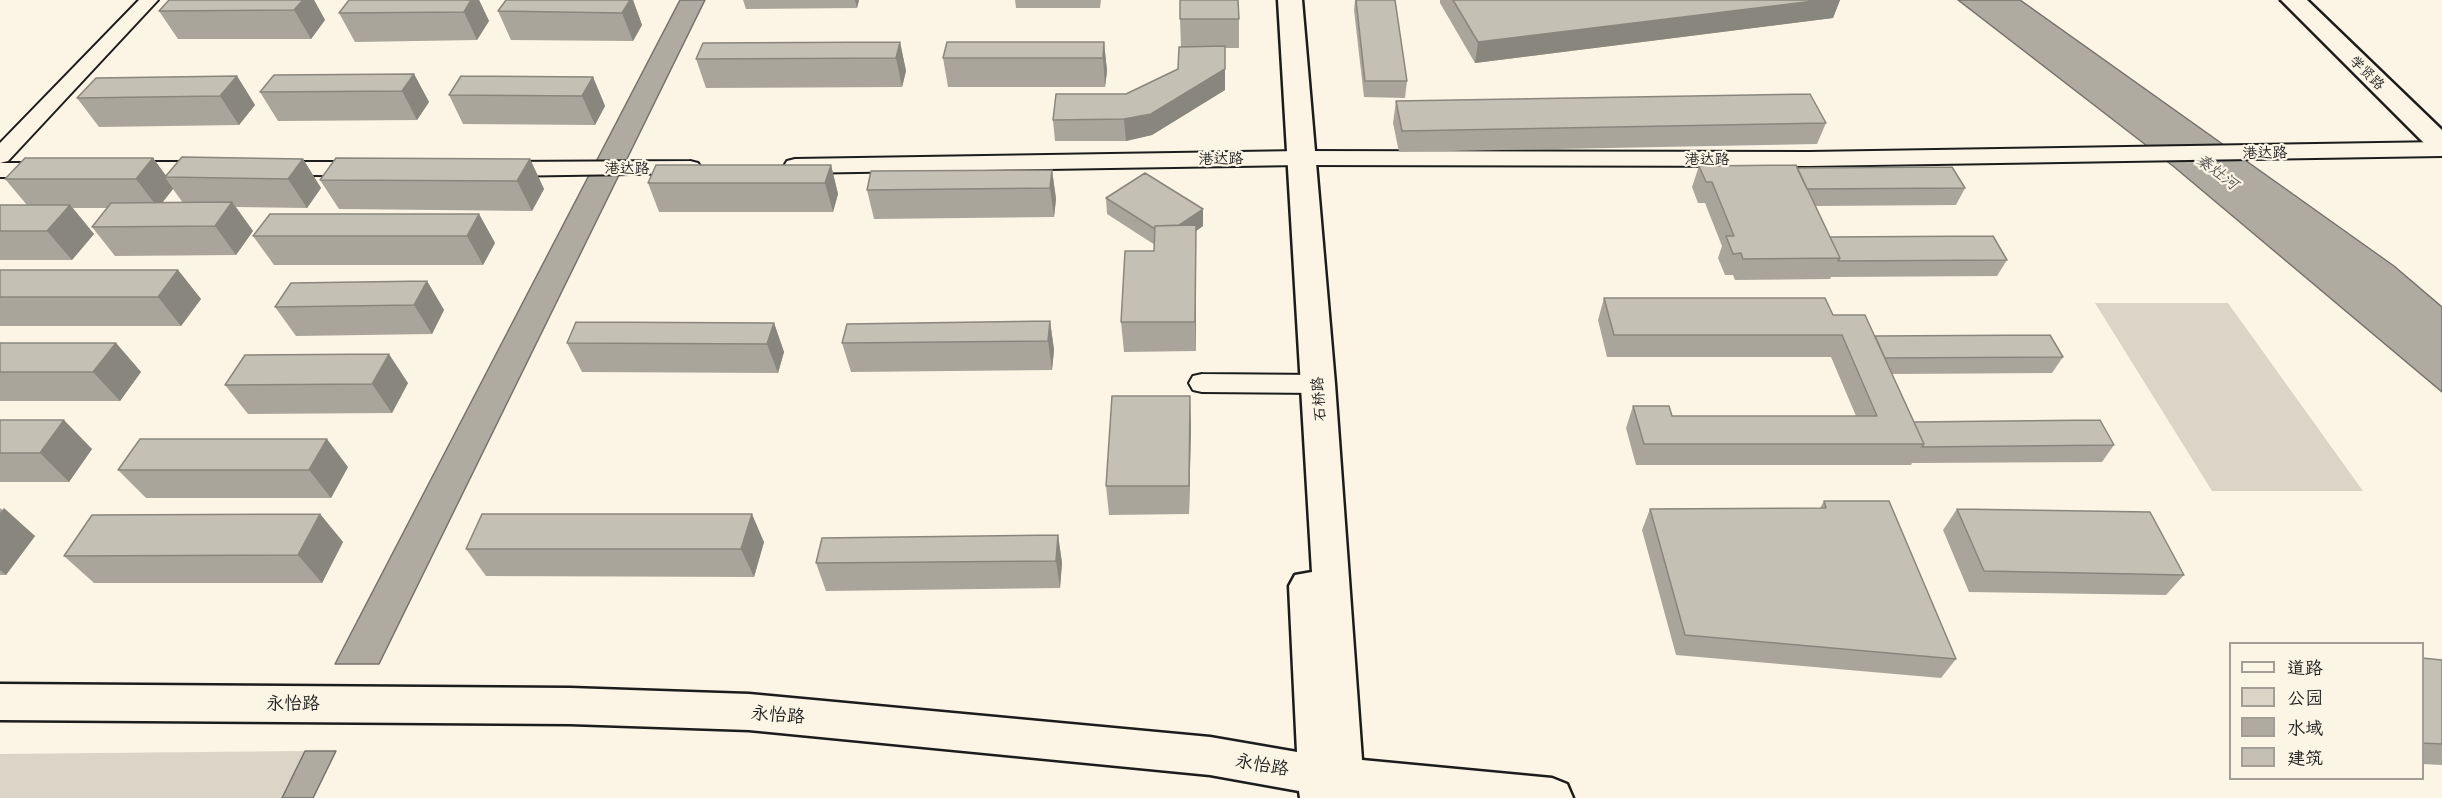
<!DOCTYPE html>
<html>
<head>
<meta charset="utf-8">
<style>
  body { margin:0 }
  #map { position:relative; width:2442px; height:798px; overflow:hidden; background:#fcf5e5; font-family:Mali,"LXGW WenKai TC",sans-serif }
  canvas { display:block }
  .legend { position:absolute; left:2229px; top:642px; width:195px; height:138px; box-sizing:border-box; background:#fcf5e5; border:2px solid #a29e95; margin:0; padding:8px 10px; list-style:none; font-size:18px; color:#1c1c1c }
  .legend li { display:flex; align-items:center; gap:12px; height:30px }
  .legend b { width:30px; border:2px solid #a29e95 }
</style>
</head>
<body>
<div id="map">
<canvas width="2442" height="798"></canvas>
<ul class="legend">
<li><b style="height:8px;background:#fcf5e5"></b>道路</li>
<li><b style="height:16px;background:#dbd5c8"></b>公园</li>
<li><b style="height:16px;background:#b0aba1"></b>水域</li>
<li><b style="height:16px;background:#c4c0b3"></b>建筑</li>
</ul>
</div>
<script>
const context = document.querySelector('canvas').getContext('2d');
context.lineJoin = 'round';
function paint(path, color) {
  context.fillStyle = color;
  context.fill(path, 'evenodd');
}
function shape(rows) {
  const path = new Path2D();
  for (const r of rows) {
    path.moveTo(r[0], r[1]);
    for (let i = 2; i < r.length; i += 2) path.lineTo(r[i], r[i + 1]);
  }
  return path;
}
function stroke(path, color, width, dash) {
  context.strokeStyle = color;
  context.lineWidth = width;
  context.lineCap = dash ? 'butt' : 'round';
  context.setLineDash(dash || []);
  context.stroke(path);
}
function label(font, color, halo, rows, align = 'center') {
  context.font = font + ' Mali,"LXGW WenKai TC",sans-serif';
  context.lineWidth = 4.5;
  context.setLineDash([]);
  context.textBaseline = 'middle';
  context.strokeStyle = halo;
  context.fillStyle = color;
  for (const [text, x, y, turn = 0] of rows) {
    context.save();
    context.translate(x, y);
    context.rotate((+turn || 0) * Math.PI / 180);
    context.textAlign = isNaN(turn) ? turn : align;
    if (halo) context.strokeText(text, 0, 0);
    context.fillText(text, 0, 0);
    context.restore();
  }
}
paint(shape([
  [2095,303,2228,303,2363,491,2212,491],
  [305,751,282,798,0,798,0,754]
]), '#dbd5c8');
const water = shape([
  [680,0,705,0,379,664,335,664,680,0],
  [1958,0,2020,0,2394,266,2442,307,2442,392,2173,166,1958,0],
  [305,751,336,751,313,798,282,798,305,751]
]);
paint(water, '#b0aba1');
stroke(water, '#75726c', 1.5);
const street = shape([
  [139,0,158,0,8,161,0,163,0,143,139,0],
  [2442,142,2442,156,1809,166,1300,165,795,173,787,171,784,166,787,161,795,159,1300,151,1809,152,2442,142],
  [690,161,698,163,701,168,698,173,501,176,493,174,490,169,493,164,501,162,690,161],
  [126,162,207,162,215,164,218,169,215,174,207,176,118,174,115,169,118,164,126,162],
  [276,162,363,162,371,164,374,169,371,174,363,176,268,174,265,169,268,164,276,162],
  [0,163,48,163,56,165,59,170,56,175,48,177,0,177,0,163],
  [1202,374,1319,375,1328,377,1332,384,1328,391,1319,393,1202,392,1193,390,1189,383,1193,376,1202,374]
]);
const secondary = shape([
  [1278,0,1302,0,1335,384,1362,760,1552,778,1567,784,1573,798,1300,798,1299,791,1210,775,749,730,570,724,0,720,0,684,570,688,749,694,1210,737,1297,752,1289,586,1295,575,1312,572,1278,0],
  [2281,0,2307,0,2442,130,2442,153,2432,151,2281,0]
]);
stroke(street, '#1c1c1c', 4);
stroke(secondary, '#1c1c1c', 5);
paint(street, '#fcf5e5');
paint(secondary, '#fcf5e5');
paint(shape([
  [314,0,325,20,311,39,178,39,159,11],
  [349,0,479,0,489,21,477,40,355,42,339,13],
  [506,0,633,0,642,25,633,41,511,40,498,11],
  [743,0,859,0,857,8,746,9],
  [1015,0,1101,0,1100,8,1016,8],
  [1355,0,1395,0,1407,81,1405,98,1364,97,1354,10],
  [1440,0,1840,0,1833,18,1475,63,1440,3],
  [1180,19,1239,19,1239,48,1225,48,1225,90,1152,135,1126,141,1055,141,1053,120,1126,94,1178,69,1181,47],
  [900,42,906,71,902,87,706,88,696,59],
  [1104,42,1107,71,1105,87,948,87,943,58],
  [414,74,429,102,417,120,278,121,260,92],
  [237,76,255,105,239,125,99,127,77,98],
  [593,77,605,106,595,125,463,124,449,95],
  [1396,101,1826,123,1817,144,1399,152,1393,123],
  [153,158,166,176,303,159,321,188,307,208,236,207,253,231,236,255,115,256,92,227,107,208,73,208,94,234,72,260,0,260,0,205,27,205,5,179],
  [173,189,183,203,162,203],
  [530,159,544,189,532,211,339,209,320,180],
  [831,165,838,194,833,212,659,212,648,183],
  [1699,166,1797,168,1965,188,1956,205,1815,206,1830,237,2007,260,1997,276,1831,277,1830,279,1735,280,1733,275,1725,275,1718,258,1722,246,1705,203,1698,203,1692,187],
  [1052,170,1056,199,1054,217,874,219,867,190],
  [1106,198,1203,226,1196,231,1196,351,1124,352,1121,322,1154,251,1155,245,1107,214],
  [479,214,495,243,483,265,274,265,253,236],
  [0,270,178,270,201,299,181,326,0,326],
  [427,281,444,310,432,334,296,336,275,307],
  [1604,298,1833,315,1875,336,2063,357,2052,373,1892,374,1914,422,2114,445,2102,462,1912,463,1911,465,1636,465,1626,428,1633,406,1672,416,1856,416,1831,357,1607,357,1598,320],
  [1050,321,1054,350,1052,370,851,372,842,343],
  [774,323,784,352,778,373,582,372,567,343],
  [0,343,116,343,141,372,120,401,0,401],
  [408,383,392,413,248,414,225,385],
  [0,420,92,449,69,482,0,482],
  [1191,425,1189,514,1109,515,1106,486],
  [348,467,331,498,146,498,118,470],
  [1824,501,1956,659,1941,678,1676,655,1642,530,1650,509,1820,508],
  [0,508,35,536,6,575,0,575],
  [1957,509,2184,575,2166,595,1969,592,1943,530],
  [320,514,343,542,322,583,94,583,64,556],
  [1058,535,1062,563,1060,588,826,591,816,563],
  [764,542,754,577,486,576,466,549],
  [2422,658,2442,660,2442,765,2422,764]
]), '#a9a59a');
paint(shape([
  [303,0,314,0,325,20,311,39,294,10],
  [471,0,479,0,489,21,477,40,464,12],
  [630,0,633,0,642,25,633,41,622,13],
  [855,0,859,0,857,8],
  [1822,0,1840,0,1833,18,1475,63,1478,42],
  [900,42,906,71,902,87,896,58],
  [1104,42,1107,71,1105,87,1103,58],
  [1225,69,1225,90,1152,135,1126,141,1124,119],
  [414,74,429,102,417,120,402,91],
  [237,76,255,105,239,125,220,96],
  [593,77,605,106,595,125,582,96],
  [153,158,167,177,165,177,173,189,158,208,136,179],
  [303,159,321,188,307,208,288,179],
  [530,159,544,189,532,211,517,181],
  [831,165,838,194,833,212,825,183],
  [1052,170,1056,199,1054,217,1050,188],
  [232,202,253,231,236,255,215,226],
  [70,205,94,234,72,260,47,231],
  [1203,209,1203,226,1196,231,1196,351,1195,322,1165,235],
  [479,214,495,243,483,265,467,236],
  [178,270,201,299,181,326,158,297],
  [427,281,444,310,432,334,414,305],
  [1050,321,1054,350,1052,370,1048,341],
  [774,323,784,352,778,373,767,344],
  [116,343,141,372,120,401,93,372],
  [389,354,408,383,392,413,372,384],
  [1190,396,1191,425,1189,514,1189,486],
  [64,420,92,449,69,482,40,453],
  [327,439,348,467,331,498,309,470],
  [4,508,35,536,6,575,0,570,0,513],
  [320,514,343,542,322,583,298,555],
  [752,514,764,542,754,577,741,549],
  [1058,535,1062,563,1060,588,1056,561]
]), '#89867d');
const building = shape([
  [169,0,303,0,294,10,159,11,169,0],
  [349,0,471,0,464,12,339,13,349,0],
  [506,0,630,0,622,13,498,11,506,0],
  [1180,0,1238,0,1239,19,1180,19,1180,0],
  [1356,0,1395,0,1407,81,1365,81,1356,0],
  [1453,0,1822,0,1478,42,1453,0],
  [900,42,896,58,696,59,703,43,900,42],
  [947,42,1104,42,1103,58,943,58,947,42],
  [1225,46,1225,69,1151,114,1124,119,1053,120,1056,94,1126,94,1178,69,1179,47,1225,46],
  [414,74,402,91,260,92,274,75,414,74],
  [237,76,220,96,77,98,96,78,237,76],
  [461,76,593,77,582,96,449,95,461,76],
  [1810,94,1826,123,1402,131,1396,101,1810,94],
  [182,157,303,159,288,179,165,177,182,157],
  [25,158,153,158,136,179,5,179,25,158],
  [336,158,530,159,517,181,320,180,336,158],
  [656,165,831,165,825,183,648,183,656,165],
  [1796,165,1840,258,1743,259,1741,253,1733,254,1726,236,1734,236,1712,182,1706,182,1699,166,1796,165],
  [1952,167,1965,188,1807,189,1797,168,1952,167],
  [1052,170,1050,188,867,190,871,171,1052,170],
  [1145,173,1203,209,1179,225,1155,226,1155,229,1106,198,1145,173],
  [232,202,215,226,92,227,111,203,232,202],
  [0,205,70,205,47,231,0,231,0,205],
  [270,214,479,214,467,236,253,236,270,214],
  [1196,225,1195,322,1121,322,1125,251,1154,251,1155,226,1196,225],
  [1993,236,2007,260,1838,261,1840,258,1830,237,1993,236],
  [0,270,178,270,158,297,0,297,0,270],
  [427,281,414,305,275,307,291,283,427,281],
  [1604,298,1825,298,1833,315,1865,315,1924,444,1644,444,1633,406,1669,406,1672,416,1877,416,1842,335,1614,335,1604,298],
  [1050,321,1048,341,842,343,847,324,1050,321],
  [576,322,774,323,767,344,567,343,576,322],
  [2050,335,2063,357,1885,358,1875,336,2050,335],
  [0,343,116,343,93,372,0,372,0,343],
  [389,354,372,384,225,385,245,355,389,354],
  [1112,396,1190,396,1189,486,1106,486,1112,396],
  [0,420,64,420,40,453,0,453,0,420],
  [2100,420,2114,445,1922,447,1924,444,1914,422,2100,420],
  [140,439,327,439,309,470,118,470,140,439],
  [1824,501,1889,501,1956,659,1685,635,1650,509,1826,508,1824,501],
  [1957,509,2150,512,2184,575,1984,571,1957,509],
  [320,514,298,555,64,556,92,515,320,514],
  [482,514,752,514,741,549,466,549,482,514],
  [1058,535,1056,561,816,563,822,538,1058,535],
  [2422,658,2442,660,2442,744,2422,743,2422,658]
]);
paint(building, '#c4c0b3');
stroke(building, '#89867d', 1.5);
label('14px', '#1c1c1c', '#fcf5e5', [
  ["学贤路",2367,73,44]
]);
label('15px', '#1c1c1c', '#fcf5e5', [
  ["港达路",2265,153,-1],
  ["港达路",1221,159,-1],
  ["港达路",1707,159],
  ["港达路",627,168],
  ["石桥路",1319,399,-94]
]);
label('italic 16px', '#575551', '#fcf5e5', [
  ["秦灶河",2217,172,37]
]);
label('18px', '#1c1c1c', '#fcf5e5', [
  ["永怡路",293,703],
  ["永怡路",778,715,5],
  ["永怡路",1262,765,10]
]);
</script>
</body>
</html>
